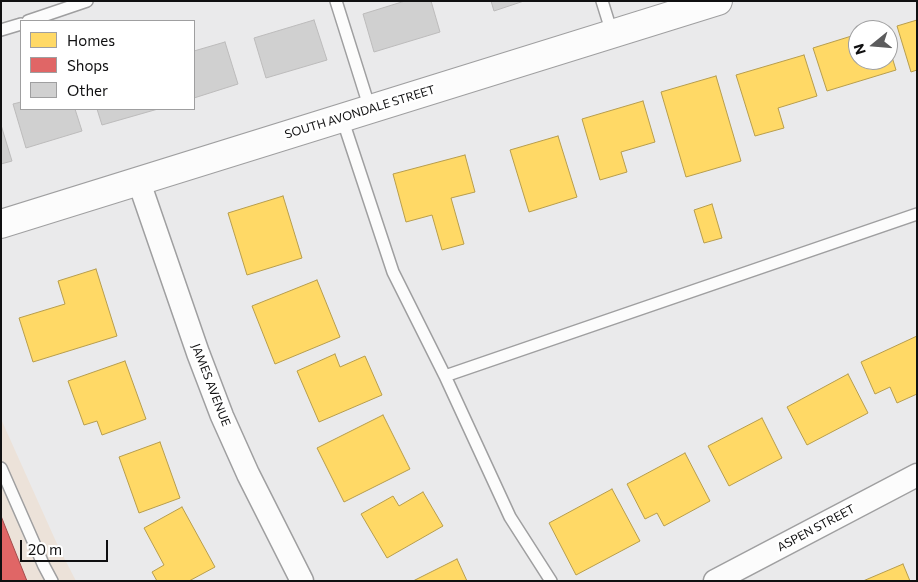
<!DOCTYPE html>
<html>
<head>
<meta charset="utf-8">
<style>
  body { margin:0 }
  #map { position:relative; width:918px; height:582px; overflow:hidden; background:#eaeaeb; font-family:Commissioner,sans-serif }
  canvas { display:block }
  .frame { position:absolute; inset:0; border:2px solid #101011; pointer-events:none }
  .legend { position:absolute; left:20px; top:20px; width:175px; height:90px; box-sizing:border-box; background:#fff; border:1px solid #9f9fa0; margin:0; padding:6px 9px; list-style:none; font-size:15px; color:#101011 }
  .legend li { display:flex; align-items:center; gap:10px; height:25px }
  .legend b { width:25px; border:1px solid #9f9fa0 }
  .north { position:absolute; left:848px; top:20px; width:50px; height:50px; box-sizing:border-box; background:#fff; border:1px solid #9f9fa0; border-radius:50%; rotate:253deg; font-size:14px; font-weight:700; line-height:20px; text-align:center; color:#101011 }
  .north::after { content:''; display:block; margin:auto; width:18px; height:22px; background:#5c5c5d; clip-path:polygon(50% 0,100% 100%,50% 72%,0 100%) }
  .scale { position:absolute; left:20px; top:540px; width:88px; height:22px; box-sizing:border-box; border:2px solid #101011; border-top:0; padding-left:6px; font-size:15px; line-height:18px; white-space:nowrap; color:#101011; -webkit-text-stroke:4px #fff; paint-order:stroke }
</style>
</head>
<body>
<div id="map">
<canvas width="918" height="582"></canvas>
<div class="frame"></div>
<ul class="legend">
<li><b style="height:14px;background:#ffd966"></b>Homes</li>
<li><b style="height:14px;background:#e06666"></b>Shops</li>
<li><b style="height:14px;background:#d0d0d0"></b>Other</li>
</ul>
<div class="north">N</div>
<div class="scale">20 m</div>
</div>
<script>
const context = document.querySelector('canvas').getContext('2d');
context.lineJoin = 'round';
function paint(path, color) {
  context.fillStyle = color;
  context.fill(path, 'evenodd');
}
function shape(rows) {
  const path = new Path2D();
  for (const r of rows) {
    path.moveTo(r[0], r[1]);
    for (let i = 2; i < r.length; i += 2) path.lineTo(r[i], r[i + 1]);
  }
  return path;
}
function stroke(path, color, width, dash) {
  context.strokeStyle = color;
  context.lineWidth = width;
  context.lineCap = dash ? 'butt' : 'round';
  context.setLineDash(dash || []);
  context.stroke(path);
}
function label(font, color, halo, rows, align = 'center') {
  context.font = font + ' Commissioner,sans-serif';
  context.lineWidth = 5;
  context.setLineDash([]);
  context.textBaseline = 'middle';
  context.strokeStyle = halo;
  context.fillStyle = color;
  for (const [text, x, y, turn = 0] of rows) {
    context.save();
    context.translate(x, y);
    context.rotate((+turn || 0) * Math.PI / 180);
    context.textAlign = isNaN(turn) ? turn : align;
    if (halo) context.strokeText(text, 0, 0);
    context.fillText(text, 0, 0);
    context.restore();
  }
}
paint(shape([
  [1,419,58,546,76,581,1,581]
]), '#ece2d9');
const homes = shape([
  [917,20,917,70,911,72,897,26,917,20],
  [858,34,858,60,888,60,888,44,896,70,827,91,813,48,858,34],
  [804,55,817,96,778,108,784,128,755,136,736,75,804,55],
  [716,76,741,161,686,177,661,92,716,76],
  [643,101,655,142,621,152,627,172,600,180,582,119,643,101],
  [558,136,577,197,529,212,510,150,558,136],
  [465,155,475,192,451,198,464,244,442,250,432,215,406,222,393,174,465,155],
  [283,196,302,258,247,275,228,213,283,196],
  [712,204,722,238,704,243,694,210,712,204],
  [96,269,117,336,33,362,19,318,65,304,58,281,96,269],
  [317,280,340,337,275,364,252,306,317,280],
  [917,336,917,394,897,403,890,387,875,394,861,362,917,336],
  [335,354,340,367,365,356,382,395,319,422,297,371,335,354],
  [125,361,146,419,102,435,97,421,84,425,68,381,125,361],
  [848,374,868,413,807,445,787,407,848,374],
  [383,415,410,469,344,502,317,448,383,415],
  [762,418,782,458,729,486,708,446,762,418],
  [160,442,180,498,139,513,119,457,160,442],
  [685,453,710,501,664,526,657,513,645,519,627,484,685,453],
  [612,489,640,541,576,575,549,523,612,489],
  [423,492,443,526,387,558,361,514,393,496,399,506,423,492],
  [182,507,215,567,189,581,157,581,152,572,164,565,144,528,182,507],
  [457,559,467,581,413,581,457,559],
  [903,564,910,581,863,581,903,564]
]);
paint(homes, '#ffd966');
stroke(homes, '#b79d4c', 1);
const shops = shape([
  [1,516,27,581,1,581,1,516]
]);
paint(shops, '#e06666');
stroke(shops, '#a24c4c', 1);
const building = shape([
  [405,1,431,1,440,32,374,52,363,14,405,1],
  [491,1,524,1,494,11,491,1],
  [314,20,327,60,266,78,254,38,314,20],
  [225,42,238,84,194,98,194,51,225,42],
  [21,102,21,109,75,109,82,131,26,148,13,104,21,102],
  [97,109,158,109,102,125,97,109],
  [1,125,12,161,1,164,1,125]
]);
paint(building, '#d0d0d0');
stroke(building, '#bcbbbb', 1);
const service = shape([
  [336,1,370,109],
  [602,1,612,33],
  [28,21,87,1],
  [1,30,21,24],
  [342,118,393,272,445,376,510,517,551,581],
  [445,376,917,214],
  [1,468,44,566,52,581]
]);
const minor = shape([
  [139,182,198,353,222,416,248,474,302,581],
  [715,581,917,475]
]);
const secondary = shape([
  [1,224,718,1]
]);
stroke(service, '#9f9fa0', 14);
stroke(minor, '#9f9fa0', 25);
stroke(secondary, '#9f9fa0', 30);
stroke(service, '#fcfcfc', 11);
stroke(minor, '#fcfcfc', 22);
stroke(secondary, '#fcfcfc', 28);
label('12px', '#101011', '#fff', [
  ["SOUTH AVONDALE STREET",360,112,-17],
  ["JAMES AVENUE",211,385,69],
  ["ASPEN STREET",816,528,-28]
]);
</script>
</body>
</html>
